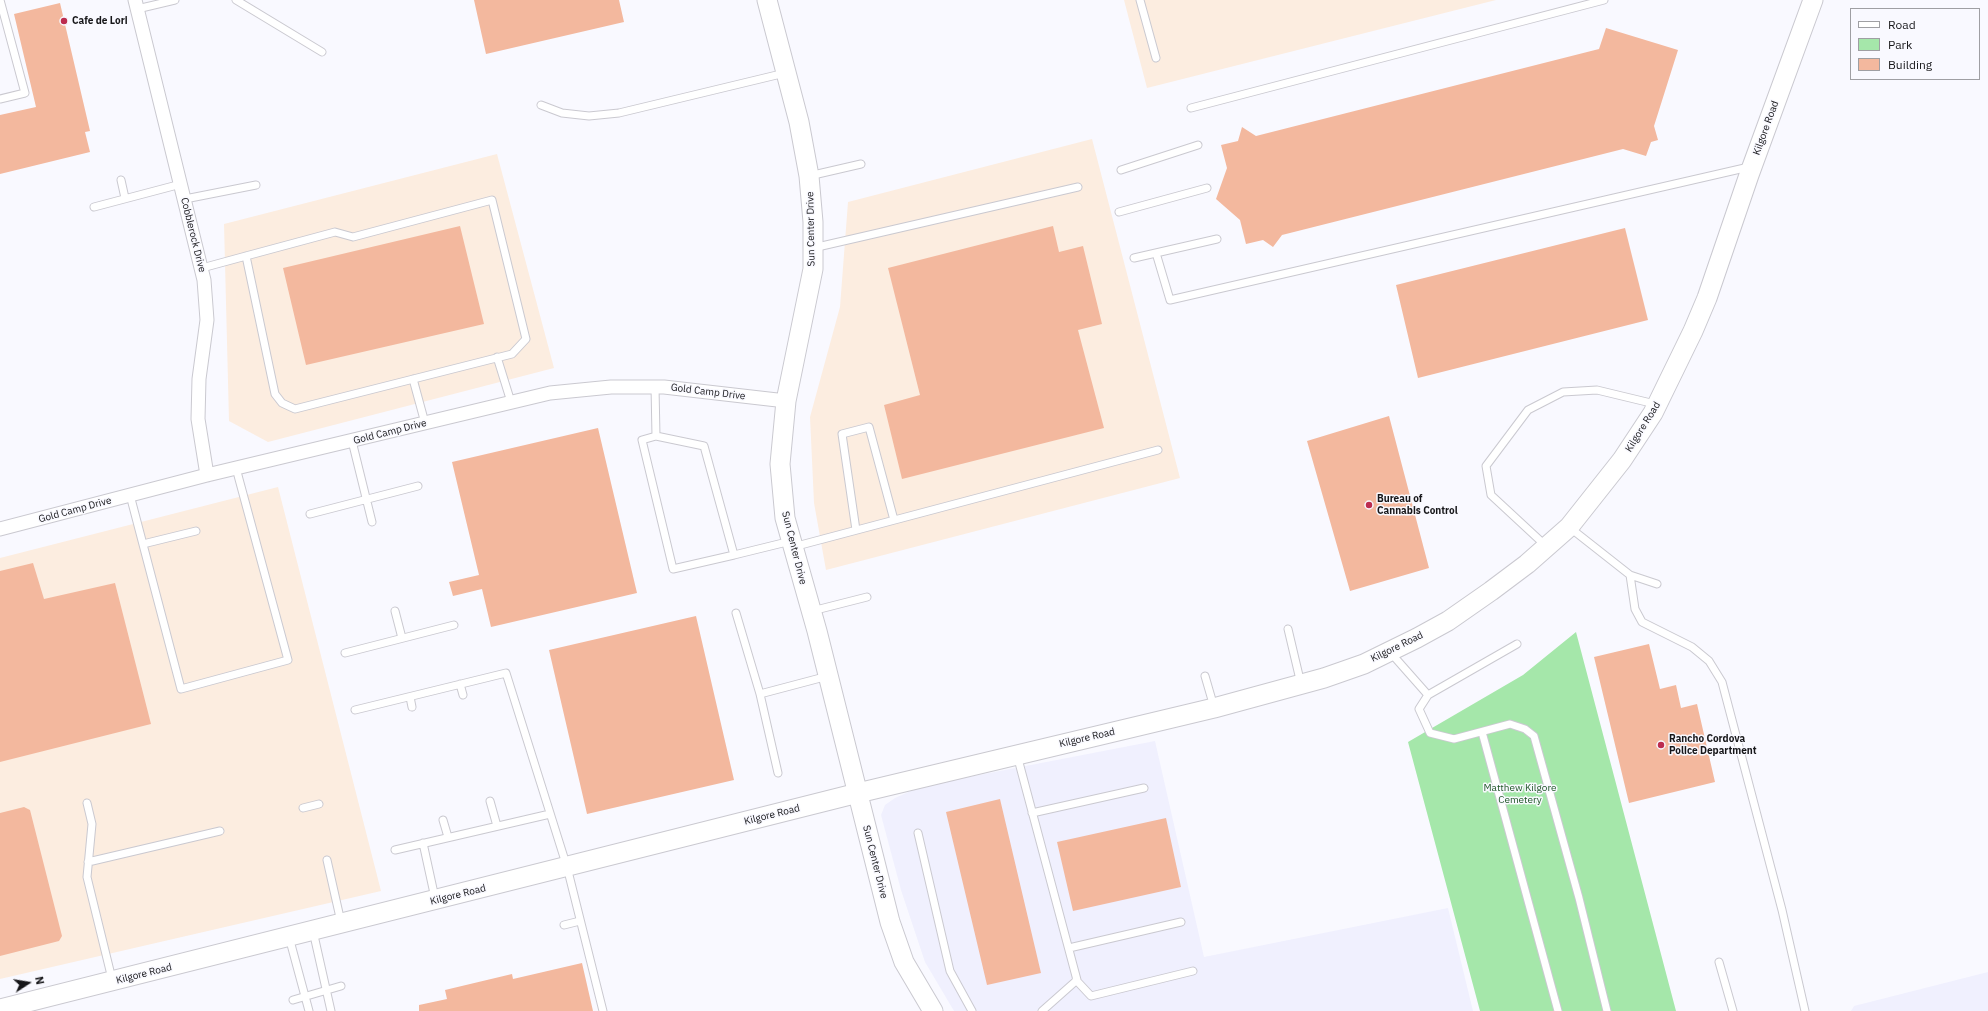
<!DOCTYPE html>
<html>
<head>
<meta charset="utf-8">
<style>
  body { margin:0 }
  #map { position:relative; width:1988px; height:1011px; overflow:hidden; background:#f9f9ff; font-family:"IBM Plex Sans",sans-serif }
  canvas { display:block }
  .legend { position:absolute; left:1850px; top:8px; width:130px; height:72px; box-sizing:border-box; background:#f9f9ff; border:1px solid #9f9fa3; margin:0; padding:5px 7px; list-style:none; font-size:12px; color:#17171a }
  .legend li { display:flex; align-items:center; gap:8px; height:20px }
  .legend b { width:20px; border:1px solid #9f9fa3 }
  .north { position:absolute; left:8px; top:963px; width:40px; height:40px; -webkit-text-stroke:3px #f9f9ff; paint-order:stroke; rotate:78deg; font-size:11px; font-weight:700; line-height:16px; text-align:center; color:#17171a }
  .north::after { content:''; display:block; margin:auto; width:14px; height:18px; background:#17171a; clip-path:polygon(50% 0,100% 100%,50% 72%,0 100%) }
</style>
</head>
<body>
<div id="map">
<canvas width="1988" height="1011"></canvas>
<ul class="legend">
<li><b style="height:5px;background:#fff"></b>Road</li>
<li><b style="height:11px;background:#a5e7aa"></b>Park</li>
<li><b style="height:11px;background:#f3b89e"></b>Building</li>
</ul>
<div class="north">N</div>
</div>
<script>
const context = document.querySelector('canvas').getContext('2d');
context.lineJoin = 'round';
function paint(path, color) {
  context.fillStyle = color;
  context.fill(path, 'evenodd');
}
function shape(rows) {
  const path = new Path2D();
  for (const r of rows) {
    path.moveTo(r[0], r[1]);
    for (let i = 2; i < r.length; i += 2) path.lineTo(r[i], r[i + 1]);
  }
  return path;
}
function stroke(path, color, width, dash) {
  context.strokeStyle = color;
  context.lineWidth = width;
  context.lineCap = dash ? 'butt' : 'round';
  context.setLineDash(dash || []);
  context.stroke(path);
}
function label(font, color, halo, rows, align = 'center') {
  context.font = font + ' "IBM Plex Sans",sans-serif';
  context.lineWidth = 3;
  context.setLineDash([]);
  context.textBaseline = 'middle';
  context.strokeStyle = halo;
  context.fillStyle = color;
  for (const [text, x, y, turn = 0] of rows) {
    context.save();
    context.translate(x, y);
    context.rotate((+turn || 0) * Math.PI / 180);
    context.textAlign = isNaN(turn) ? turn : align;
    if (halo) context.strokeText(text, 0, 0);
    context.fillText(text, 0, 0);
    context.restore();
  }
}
paint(shape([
  [1155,741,1204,957,1448,908,1473,1011,954,1011,925,962,901,890,881,815,885,805,895,798,922,786],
  [1988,972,1988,1011,1851,1011,1854,1006]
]), '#f0f0fe');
paint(shape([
  [1124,0,1496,0,1147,88],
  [1092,139,1180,478,826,570,814,503,810,417,840,307,848,202],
  [497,154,554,368,268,442,229,421,224,224],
  [278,487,381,891,0,979,0,558]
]), '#fcede0');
paint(shape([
  [1576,632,1676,1011,1480,1011,1408,742,1523,675]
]), '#a5e7aa');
paint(shape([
  [474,0,619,0,624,22,486,54],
  [60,3,90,131,85,132,90,152,0,174,0,115,36,107,14,14],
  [1606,28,1678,50,1654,126,1658,140,1651,142,1646,156,1623,149,1282,235,1273,247,1263,240,1246,244,1240,220,1216,199,1227,168,1221,145,1238,141,1242,127,1256,136,1599,49],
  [460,226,484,324,306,365,283,268],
  [1053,226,1059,252,1083,246,1102,324,1078,330,1104,428,902,479,884,405,920,395,888,268],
  [1625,228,1648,320,1418,378,1396,285],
  [1389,416,1429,568,1350,591,1307,441],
  [598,428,637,593,491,627,482,589,453,596,449,582,479,575,452,462],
  [33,563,44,599,115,583,151,724,0,762,0,571],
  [696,616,734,780,587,814,549,650],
  [1649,644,1660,689,1676,685,1681,708,1697,704,1715,782,1629,803,1594,657],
  [1000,799,1041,973,987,985,946,812],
  [24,807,30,810,62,936,59,941,0,956,0,813],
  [1166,818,1181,887,1073,911,1057,842],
  [582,963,593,1011,419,1011,419,1005,447,999,445,990,512,974,513,979]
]), '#f3b89e');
const lane = shape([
  [0,0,25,93,0,99],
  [236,0,322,52],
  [1140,0,1156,58],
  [137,9,175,0],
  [541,105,562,113,589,116,619,113,785,73],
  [1191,108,1604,0],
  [1121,170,1198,145],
  [809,176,861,164],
  [121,180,125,198],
  [185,199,256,185],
  [94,207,181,184],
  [1119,212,1207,188],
  [813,248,1078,187],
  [1156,253,1170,300,1749,167],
  [1134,258,1217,239],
  [202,268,246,256,335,232,353,237,492,200,526,339,512,354,295,409,282,403,275,394,246,256],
  [497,357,511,402],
  [413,379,425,423],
  [655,387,656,436,704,446,734,555,791,541],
  [656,436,642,440,673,569,734,555],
  [352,441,372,522],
  [130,495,181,689,288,660,236,468],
  [310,514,418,486],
  [1569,527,1630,575,1657,584],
  [856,530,842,434,869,427,894,520],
  [143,544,196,531],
  [1546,546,1491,495,1486,466,1528,410,1563,392,1597,390,1655,404],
  [793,547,1158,450],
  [1630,575,1635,609,1642,622,1692,647,1709,661,1722,682,1782,910,1805,1011],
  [395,611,402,638],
  [812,611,867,597],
  [736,613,760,694],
  [1288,629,1301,684],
  [1390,652,1428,695,1517,644],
  [345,653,454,625],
  [1205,676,1214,707],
  [460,684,463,695],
  [1428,695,1419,709,1430,733,1454,739,1510,724,1525,729,1534,736,1579,898,1607,1011],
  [410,697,412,707],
  [355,710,506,673,567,867,603,1011],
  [1482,732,1558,1011],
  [1017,755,1077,980,1042,1011],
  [778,773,760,694,828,676],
  [490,801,497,826],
  [87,803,92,824,87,877,112,979],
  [303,808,319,804],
  [1032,813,1144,788],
  [443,820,448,837],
  [918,833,950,971,972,1011],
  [423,843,435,898],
  [395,850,550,814],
  [327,860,341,922],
  [88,862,220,831],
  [564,925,580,921],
  [313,931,331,1011],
  [289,937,309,1011],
  [1069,948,1181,922],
  [1719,962,1733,1011],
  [1076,980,1091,996,1193,971],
  [293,1000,341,986]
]);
const street = shape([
  [135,0,204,280,207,320,199,379,198,419,207,475],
  [0,529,207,475,550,393,611,387,664,387,786,401]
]);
const secondary = shape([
  [767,0,799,122,809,176,813,222,813,269,786,401,780,464,785,518,817,631,890,922,904,962,933,1011],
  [0,1009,858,793,1214,708,1324,678,1364,664,1417,638,1448,621,1491,591,1527,564,1569,527,1622,460,1653,413,1693,331,1707,298,1749,175,1813,0]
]);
stroke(lane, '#cac9d0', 9);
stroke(street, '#cac9d0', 15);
stroke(secondary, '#cac9d0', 21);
stroke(lane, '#fff', 7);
stroke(street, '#fff', 13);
stroke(secondary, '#fff', 19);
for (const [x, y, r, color] of [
  [64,21,4,"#bc2c4f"],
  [1369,505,4,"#bc2c4f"],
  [1661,745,4,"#bc2c4f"]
]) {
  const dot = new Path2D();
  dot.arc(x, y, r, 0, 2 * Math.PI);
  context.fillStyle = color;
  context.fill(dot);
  stroke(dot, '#f9f9ff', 1.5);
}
label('bold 10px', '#17171a', '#f9f9ff', [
  ["Cafe de Lori",72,21],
  ["Bureau of",1377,499],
  ["Cannabis Control",1377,511],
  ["Rancho Cordova",1669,739],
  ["Police Department",1669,751]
], 'left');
label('10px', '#17171a', '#f9f9ff', [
  ["Kilgore Road",1766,128,-70],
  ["Sun Center Drive",811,229,-91],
  ["Cobblerock Drive",193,235,76],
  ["Gold Camp Drive",708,392,7],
  ["Kilgore Road",1643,427,-58],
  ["Gold Camp Drive",390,432,-14],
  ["Gold Camp Drive",75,510,-15],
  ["Sun Center Drive",794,548,76],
  ["Kilgore Road",1397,647,-26],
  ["Kilgore Road",1087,738,-13],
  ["Kilgore Road",772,815,-14],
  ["Sun Center Drive",875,862,76],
  ["Kilgore Road",458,895,-14],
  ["Kilgore Road",144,974,-14]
]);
label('10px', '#1e5526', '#f9f9ff', [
  ["Matthew Kilgore",1520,788],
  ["Cemetery",1520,800]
]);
</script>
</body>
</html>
